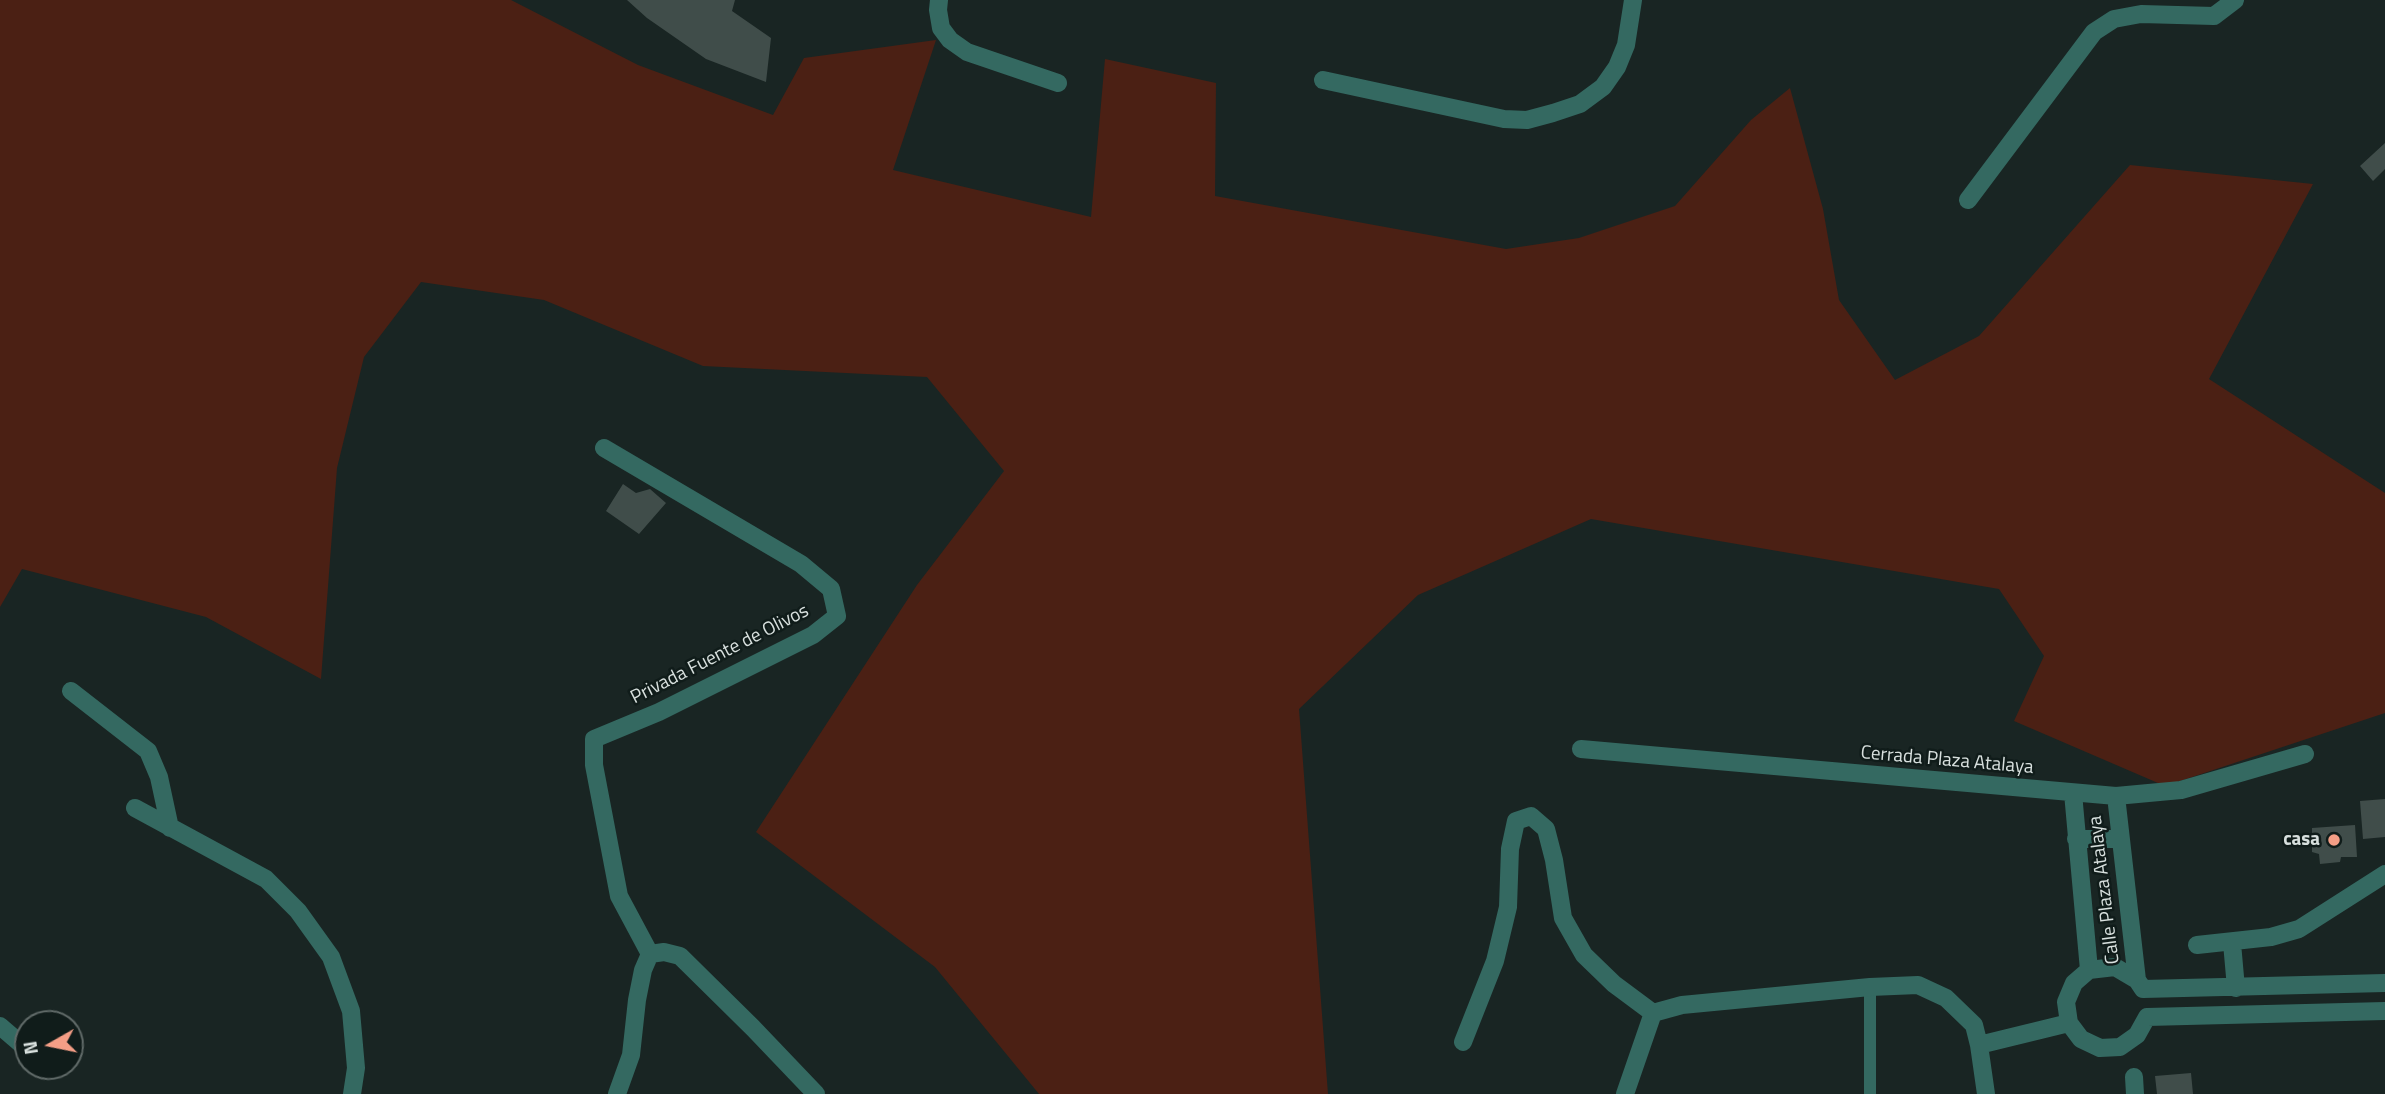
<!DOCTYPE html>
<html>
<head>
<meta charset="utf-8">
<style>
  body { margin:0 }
  #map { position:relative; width:2385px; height:1094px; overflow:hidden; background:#192523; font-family:"Titillium Web",sans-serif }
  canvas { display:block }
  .north { position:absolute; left:14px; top:1010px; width:70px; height:70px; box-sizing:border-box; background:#101c1a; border:2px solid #606a68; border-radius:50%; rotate:261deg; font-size:19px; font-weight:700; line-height:28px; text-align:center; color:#d8e0de }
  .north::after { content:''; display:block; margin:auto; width:24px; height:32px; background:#f49e86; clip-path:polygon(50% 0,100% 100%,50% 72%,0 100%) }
</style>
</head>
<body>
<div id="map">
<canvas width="2385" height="1094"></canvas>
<div class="north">N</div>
</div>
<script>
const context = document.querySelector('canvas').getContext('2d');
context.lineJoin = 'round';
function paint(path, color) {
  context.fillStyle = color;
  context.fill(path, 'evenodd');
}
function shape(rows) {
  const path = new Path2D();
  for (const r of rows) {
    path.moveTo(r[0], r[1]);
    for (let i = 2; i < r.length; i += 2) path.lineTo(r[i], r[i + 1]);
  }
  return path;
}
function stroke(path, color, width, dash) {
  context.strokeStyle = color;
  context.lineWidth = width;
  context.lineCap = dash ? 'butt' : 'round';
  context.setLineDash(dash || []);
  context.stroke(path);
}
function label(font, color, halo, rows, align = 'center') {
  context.font = font + ' "Titillium Web",sans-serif';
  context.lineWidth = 5;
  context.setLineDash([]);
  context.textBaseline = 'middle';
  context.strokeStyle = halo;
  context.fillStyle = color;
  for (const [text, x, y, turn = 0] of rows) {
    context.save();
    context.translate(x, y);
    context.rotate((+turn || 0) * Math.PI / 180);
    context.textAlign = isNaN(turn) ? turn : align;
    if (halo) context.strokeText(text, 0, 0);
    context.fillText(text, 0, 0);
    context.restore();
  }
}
paint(shape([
  [0,0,511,0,638,65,773,115,804,58,936,40,893,170,1091,217,1105,59,1216,83,1215,196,1506,249,1579,238,1675,206,1751,120,1790,88,1823,209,1839,300,1895,380,1979,336,2130,165,2313,184,2209,379,2385,493,2385,713,2165,786,2014,721,2044,656,1999,589,1591,519,1418,595,1299,709,1328,1094,1039,1094,935,967,756,832,917,585,1004,471,927,377,703,366,544,300,421,282,364,357,337,468,321,679,206,617,22,569,0,607]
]), '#4b2014');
paint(shape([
  [627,0,735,0,732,11,771,38,766,82,706,59,647,18],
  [2385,143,2385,169,2373,181,2360,166],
  [623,484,636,493,650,489,666,503,639,534,606,511],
  [2385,799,2385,837,2363,839,2360,801],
  [2355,825,2357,857,2341,857,2340,862,2320,864,2319,854,2312,852,2312,828],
  [2191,1073,2193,1094,2157,1094,2155,1076]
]), '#404d4a');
stroke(shape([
  [1870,987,1870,1094]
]), '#346961', 12);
stroke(shape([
  [939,0,938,10,941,28,950,40,967,52,1058,83],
  [1323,80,1504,119,1527,120,1553,113,1580,104,1603,87,1617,67,1626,45,1633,0],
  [1968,200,2094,32,2114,19,2141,14,2214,16,2235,0],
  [604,448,801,564,831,589,837,616,813,635,659,712,594,739,594,765,619,896,650,954],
  [71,691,148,751,159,777,170,828],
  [1581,749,2116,796,2181,790,2305,754],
  [2073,793,2089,970],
  [2116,796,2137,980],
  [135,808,266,879,298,911,331,957,351,1011,356,1068,352,1094],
  [2076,839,2120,839],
  [2232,943,2236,988],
  [2197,945,2271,937,2299,929,2385,874],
  [650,954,664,952,680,956,753,1028,816,1094],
  [2385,983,2143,989,2137,980,2115,967,2089,970,2074,983,2066,1002,2069,1023,2081,1039,2100,1048,2120,1047,2137,1035,2147,1017,2385,1011],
  [0,1026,28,1050],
  [1463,1042,1495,961,1508,907,1510,849,1516,821,1531,816,1546,829,1554,860,1563,918,1584,955,1614,984,1653,1013],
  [1979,1045,2069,1023],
  [2134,1077,2135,1094],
  [617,1094,631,1055,637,1000,643,970,650,954],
  [1625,1094,1653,1013,1682,1005,1870,987,1918,985,1946,998,1974,1025,1979,1045,1986,1094]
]), '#346961', 18);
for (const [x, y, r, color] of [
  [2334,840,7,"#f49e86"]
]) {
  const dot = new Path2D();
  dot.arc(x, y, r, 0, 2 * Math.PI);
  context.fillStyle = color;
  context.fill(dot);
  stroke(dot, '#101c1a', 2.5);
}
label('19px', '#d8e0de', '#101c1a', [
  ["Privada Fuente de Olivos",720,655,-27],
  ["Cerrada Plaza Atalaya",1947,761,5],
  ["Calle Plaza Atalaya",2105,890,-97]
]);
label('bold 19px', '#d8e0de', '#101c1a', [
  ["casa",2320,840]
], 'right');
</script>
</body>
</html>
